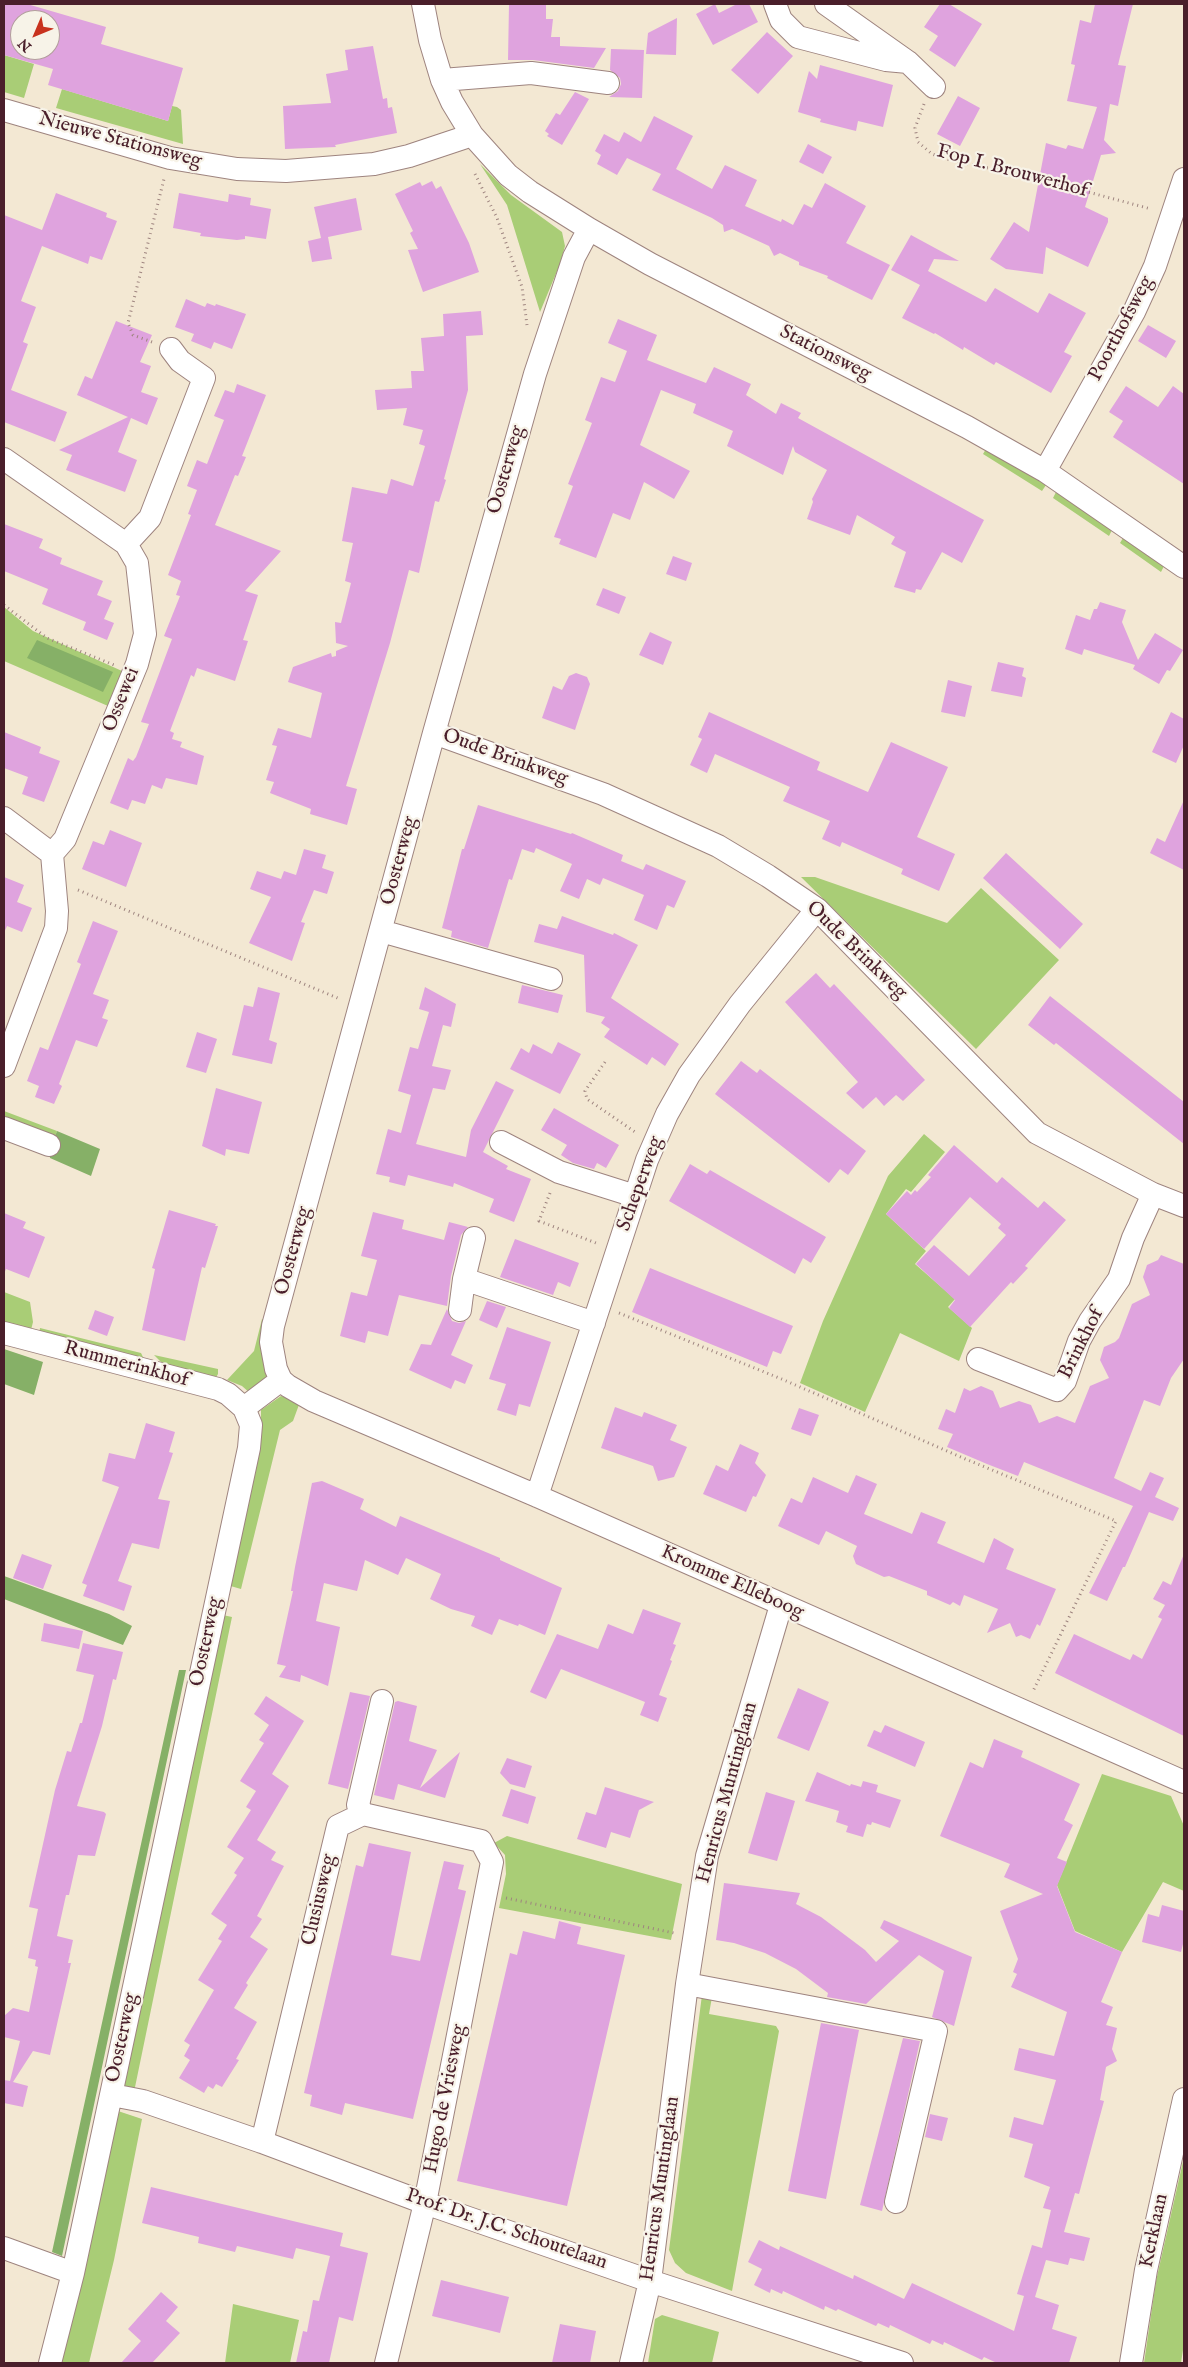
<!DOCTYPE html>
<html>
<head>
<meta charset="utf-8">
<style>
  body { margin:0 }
  #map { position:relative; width:1188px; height:2367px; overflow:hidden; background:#f3e8d3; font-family:"IM FELL English",serif }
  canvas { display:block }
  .frame { position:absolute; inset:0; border:5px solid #4a1f2b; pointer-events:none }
  .north { position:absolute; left:10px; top:10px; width:50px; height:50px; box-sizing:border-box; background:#f7f3e8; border:1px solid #b29e9c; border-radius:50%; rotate:225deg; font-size:14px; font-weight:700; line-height:20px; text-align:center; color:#4a1f2b }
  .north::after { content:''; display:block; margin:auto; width:18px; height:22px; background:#c8321e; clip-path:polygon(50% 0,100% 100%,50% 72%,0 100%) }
</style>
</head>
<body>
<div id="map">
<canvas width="1188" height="2367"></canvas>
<div class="frame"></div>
<div class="north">N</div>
</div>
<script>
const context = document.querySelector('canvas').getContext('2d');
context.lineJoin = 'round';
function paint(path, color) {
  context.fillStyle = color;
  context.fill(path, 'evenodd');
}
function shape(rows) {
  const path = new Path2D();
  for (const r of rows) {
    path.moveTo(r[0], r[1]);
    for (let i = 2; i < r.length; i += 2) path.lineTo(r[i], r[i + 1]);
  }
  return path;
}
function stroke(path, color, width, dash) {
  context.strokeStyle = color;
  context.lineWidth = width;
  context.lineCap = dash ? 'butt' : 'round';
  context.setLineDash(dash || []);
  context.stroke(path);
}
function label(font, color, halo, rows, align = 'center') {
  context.font = font + ' "IM FELL English",serif';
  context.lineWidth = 4.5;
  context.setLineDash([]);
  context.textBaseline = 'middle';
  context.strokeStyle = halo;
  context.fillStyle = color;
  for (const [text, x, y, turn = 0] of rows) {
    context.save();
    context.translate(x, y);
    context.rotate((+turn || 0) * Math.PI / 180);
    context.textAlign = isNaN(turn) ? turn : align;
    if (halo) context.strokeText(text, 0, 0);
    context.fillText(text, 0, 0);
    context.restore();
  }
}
paint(shape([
  [4,55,34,64,24,98,4,92],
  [62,89,168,121,172,106,177,107,181,110,183,144,56,108],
  [480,164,511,195,562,232,565,246,560,264,540,312,507,205],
  [986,449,1046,485,1042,491,983,454],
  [1056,492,1112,530,1109,536,1053,498],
  [1123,538,1164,566,1161,572,1120,543],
  [4,607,33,631,122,671,108,706,4,661],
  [801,877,815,877,947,923,981,888,1059,960,976,1049],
  [4,1111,57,1131,54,1140,4,1118],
  [924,1134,945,1152,911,1192,906,1189,886,1214,926,1251,915,1264,955,1299,948,1307,972,1328,959,1361,900,1333,865,1412,800,1383,823,1321,888,1176],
  [4,1292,30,1302,33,1322,31,1330,4,1322],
  [262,1319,267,1322,275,1377,251,1394,242,1386,227,1380,254,1351],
  [40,1328,141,1353,144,1359,39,1334],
  [154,1355,218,1369,218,1374,215,1379,162,1363],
  [281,1396,300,1402,293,1421,280,1430,241,1589,227,1585,261,1438,261,1410],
  [218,1614,232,1617,134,2092,118,2091],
  [1102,1774,1171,1796,1184,1826,1184,1891,1163,1882,1122,1952,1075,1931,1057,1885],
  [507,1836,682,1884,671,1940,499,1908,506,1874,505,1855,494,1843],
  [702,1995,712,1997,709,2014,776,2026,779,2031,732,2291,686,2273,675,2263,669,2250],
  [115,2110,142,2119,114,2260,89,2363,56,2363],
  [1184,2157,1184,2343,1181,2363,1144,2363,1156,2281],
  [233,2304,299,2320,290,2363,225,2363],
  [662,2315,719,2332,712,2363,648,2363,655,2319]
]), '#a9cd76');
paint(shape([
  [37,640,113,672,103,692,27,658],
  [57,1131,100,1149,91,1176,50,1158,49,1153],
  [4,1349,43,1362,34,1395,4,1384],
  [4,1576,109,1614,132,1626,123,1645,4,1599],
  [179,1670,186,1670,62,2256,52,2252]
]), '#86b067');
paint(shape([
  [4,4,27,4,106,27,101,44,183,68,168,121,48,85,53,69,4,55],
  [20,20,50,20,50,50,20,50],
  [509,4,546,4,546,19,553,19,551,37,560,37,560,46,606,48,594,68,533,60,508,60],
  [715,4,719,13,737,4,749,4,758,22,713,45,696,14],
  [940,4,949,4,982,24,955,67,929,50,938,36,924,27],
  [1095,4,1133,4,1118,65,1126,66,1118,106,1110,104,1104,140,1116,153,1101,155,1085,207,1108,218,1108,222,1088,267,1046,247,1043,274,1006,269,990,259,1014,222,1029,232,1046,143,1066,149,1068,145,1083,149,1097,107,1067,101,1075,65,1071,64,1080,20,1091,23],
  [677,18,676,55,646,54,648,33],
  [767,32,793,56,758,94,731,70],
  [373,46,383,99,387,98,388,108,392,107,397,133,335,145,336,147,285,149,283,106,331,103,326,74,348,70,345,50],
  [611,49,644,50,642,98,609,97,618,91,621,84,620,78,610,70],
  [820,65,893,85,883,127,858,121,856,131,820,122,821,119,798,112,809,71,817,79],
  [575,92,589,99,562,145,547,136,549,134,545,131,556,113,560,115],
  [958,96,980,108,960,146,937,134],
  [654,116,693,136,676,169,712,189,725,165,757,180,745,206,781,222,782,219,793,225,804,204,812,208,825,183,866,206,846,243,890,265,872,300,827,278,828,276,799,265,799,262,780,253,774,256,769,246,732,229,724,232,723,225,712,218,652,190,661,174,627,158,617,175,597,164,601,155,595,151,604,134,619,142,624,132,641,142],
  [808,144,832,157,823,174,799,162],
  [432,181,436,189,441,186,469,243,479,272,423,292,408,250,418,249,410,233,413,231,395,194,420,182,422,186],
  [56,193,107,213,106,217,117,221,102,260,90,256,88,264,42,246,21,301,36,307,23,342,28,344,11,390,67,412,55,442,4,422,4,215,42,230],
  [179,193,228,202,229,194,251,198,250,205,271,209,266,239,245,236,245,239,237,240,200,236,201,233,173,228],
  [356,198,362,230,328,237,332,259,312,262,308,241,321,238,314,207],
  [911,235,959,261,934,259,928,271,986,302,995,288,1038,313,1049,293,1086,313,1064,352,1072,356,1051,393,996,362,994,365,964,347,963,350,935,333,934,334,902,318,920,285,891,270],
  [186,299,205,307,207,303,215,306,216,304,246,314,232,349,214,342,211,349,191,341,194,334,175,327],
  [481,311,483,335,466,336,468,390,444,479,446,480,439,502,435,501,419,573,409,570,390,643,346,786,357,789,347,825,310,814,311,809,270,793,274,782,266,780,277,746,272,745,278,728,311,738,322,693,288,682,293,667,331,653,332,657,336,656,336,651,348,646,336,643,335,622,341,623,351,583,345,581,353,543,342,541,352,487,387,494,391,479,413,486,425,446,419,444,423,430,403,425,407,408,377,410,375,390,412,388,411,371,424,371,421,338,444,336,443,314],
  [618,319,657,335,647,360,706,383,714,367,751,384,746,395,776,414,781,403,801,413,798,418,984,520,962,563,942,552,921,590,916,589,915,593,894,587,906,552,891,544,895,537,857,515,850,535,807,519,813,502,812,499,827,470,795,452,793,446,783,475,727,446,733,431,693,413,696,404,661,390,640,445,690,471,674,499,644,482,630,520,613,513,596,558,559,544,561,539,554,537,573,486,568,484,592,423,585,420,601,377,615,382,627,351,608,343],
  [116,321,152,335,140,362,151,366,141,392,158,398,147,425,131,418,118,452,137,460,125,492,66,470,72,455,59,450,128,417,77,395,85,376,92,379],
  [1148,325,1176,341,1166,358,1138,341],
  [237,384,266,395,242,456,246,457,238,476,235,475,215,525,281,551,245,591,258,595,243,640,248,641,235,681,197,668,194,677,191,675,170,731,174,733,172,739,182,742,180,747,204,756,197,785,166,778,162,789,152,785,145,804,132,800,128,810,110,803,128,758,133,761,136,757,149,724,141,722,172,639,164,636,180,596,176,595,181,581,168,575,191,515,188,514,197,490,187,486,197,460,207,464,224,420,214,416,225,390,234,393],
  [1126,386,1158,407,1173,386,1184,394,1184,484,1113,437,1123,421,1109,412],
  [4,524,43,539,39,548,62,558,60,564,103,581,97,595,112,601,104,619,114,623,107,640,83,630,86,622,42,604,48,589,4,571],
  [673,556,692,563,686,581,666,574],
  [603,588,626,597,619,614,596,605],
  [1100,602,1126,610,1122,622,1138,660,1155,633,1183,650,1170,671,1167,670,1159,684,1133,669,1135,665,1084,649,1082,655,1065,649,1076,615,1090,620,1094,609,1097,609],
  [650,632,672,642,663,665,639,655],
  [998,662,1024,668,1022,676,1026,678,1022,697,991,691],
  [576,673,587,677,590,684,575,730,542,718,553,686,562,690,569,676],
  [948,680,972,686,965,717,941,712],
  [709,712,820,762,817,770,868,792,891,742,948,767,917,837,955,854,939,891,901,874,903,869,842,842,840,847,822,839,830,821,783,801,790,787,715,754,707,773,690,765,702,739,698,737],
  [1171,712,1184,719,1184,745,1176,763,1152,752],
  [4,732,41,747,39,753,60,761,44,802,22,794,28,777,4,768],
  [1184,800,1184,870,1150,853,1157,838,1165,842],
  [478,805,571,834,572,833,623,855,621,861,643,870,646,864,686,881,674,908,667,905,657,930,634,920,644,895,603,878,600,885,587,879,579,899,560,891,572,864,536,848,534,853,522,849,512,880,509,879,488,948,451,937,452,931,442,928,462,849,464,849],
  [110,830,142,843,126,887,82,869,93,841,104,845],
  [304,849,326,855,322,868,334,872,327,894,314,890,301,922,305,923,292,961,249,943,271,897,250,889,257,871,281,879,284,871,296,875],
  [1006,853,1083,924,1060,949,983,878],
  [4,877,24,885,17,902,32,908,22,932,7,926,4,933],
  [562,916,613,935,614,933,638,945,611,998,679,1044,665,1066,652,1057,647,1065,604,1037,610,1029,601,1023,605,1017,586,1012,584,955,534,942,539,924,557,929],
  [93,921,118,931,93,994,109,1000,102,1018,108,1020,97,1047,76,1040,59,1084,62,1086,54,1104,35,1097,39,1086,27,1081,40,1047,48,1050,81,964,77,962],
  [816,973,830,988,834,984,925,1080,903,1101,896,1095,884,1106,876,1097,863,1109,846,1093,858,1082,785,1002],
  [522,985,563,995,558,1013,518,1003],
  [258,987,280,993,269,1040,277,1043,272,1064,232,1055,244,1005,253,1007],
  [425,987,456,1004,451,1027,443,1025,432,1066,451,1070,445,1090,433,1088,416,1144,466,1157,471,1130,496,1081,514,1090,483,1152,508,1166,506,1169,531,1179,514,1222,489,1212,494,1199,454,1183,453,1187,408,1175,405,1186,389,1182,390,1177,376,1174,388,1129,401,1133,411,1095,398,1091,410,1047,418,1049,429,1012,419,1009],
  [1050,996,1184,1102,1184,1144,1056,1043,1054,1045,1028,1025],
  [197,1032,217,1039,206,1073,186,1067],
  [558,1042,581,1054,560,1094,510,1069,521,1048,529,1053,533,1044,552,1054],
  [741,1061,757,1073,760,1069,866,1151,848,1175,840,1169,829,1183,715,1094],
  [216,1088,262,1102,249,1154,226,1149,225,1156,202,1146],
  [554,1108,619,1145,606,1168,597,1163,594,1169,573,1163,561,1155,567,1145,541,1130],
  [954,1145,997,1183,1002,1177,1038,1208,1044,1201,1066,1220,1025,1266,1028,1268,1013,1284,1011,1282,970,1327,949,1308,955,1300,916,1264,934,1245,969,1276,1006,1235,998,1228,1001,1224,970,1197,924,1249,886,1214,907,1191,911,1195,915,1190,917,1192,931,1177,928,1175],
  [690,1164,707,1174,710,1170,826,1237,811,1263,803,1258,795,1274,669,1201],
  [169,1210,216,1224,215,1226,218,1226,205,1268,202,1267,185,1341,142,1330,155,1269,152,1268],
  [373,1212,404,1220,402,1229,444,1240,449,1222,468,1227,461,1235,451,1276,447,1306,399,1295,388,1336,368,1331,365,1343,340,1336,351,1292,367,1296,377,1260,361,1256],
  [4,1213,26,1222,23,1228,45,1237,29,1278,6,1269,4,1274],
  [515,1239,579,1263,570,1287,558,1282,553,1295,500,1277],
  [1161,1255,1184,1264,1184,1359,1171,1378,1160,1406,1144,1400,1114,1478,1141,1491,1150,1472,1164,1478,1155,1497,1179,1508,1173,1521,1149,1512,1125,1567,1123,1567,1107,1601,1089,1593,1133,1506,1024,1462,1018,1476,987,1464,947,1447,953,1434,938,1429,946,1409,955,1413,964,1388,970,1391,981,1386,993,1391,1000,1408,1019,1401,1031,1405,1039,1423,1057,1416,1075,1423,1090,1386,1109,1378,1100,1360,1104,1347,1115,1342,1119,1338,1132,1304,1150,1295,1143,1277,1147,1265,1158,1260],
  [650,1268,793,1326,781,1354,773,1351,767,1367,632,1312],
  [487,1301,506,1307,497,1328,479,1320],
  [447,1309,452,1321,459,1323,466,1321,451,1355,473,1365,465,1384,455,1380,451,1389,409,1370,421,1344,431,1345],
  [95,1310,114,1317,107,1336,88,1329],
  [507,1327,551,1342,530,1407,519,1404,516,1416,497,1410,506,1384,489,1379],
  [615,1407,642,1417,644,1412,677,1425,670,1440,687,1447,674,1477,658,1481,653,1466,601,1448],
  [799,1408,819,1415,811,1436,791,1429],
  [146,1423,175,1432,169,1452,173,1453,158,1499,170,1501,159,1549,132,1543,118,1581,132,1586,124,1611,83,1596,87,1585,82,1583,119,1487,102,1481,109,1453,135,1459],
  [740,1444,759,1453,755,1463,766,1475,756,1497,753,1496,746,1512,703,1494,716,1465,728,1471],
  [856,1475,877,1484,864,1514,912,1534,921,1512,946,1522,937,1543,984,1563,994,1538,1014,1549,1006,1569,1056,1589,1040,1626,1037,1624,1030,1639,1021,1635,1016,1637,1010,1623,987,1633,998,1609,964,1595,960,1606,953,1602,950,1605,927,1595,927,1591,889,1576,884,1577,856,1564,853,1556,857,1546,826,1531,819,1545,778,1526,791,1498,802,1503,813,1477,848,1493],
  [322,1481,364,1499,360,1509,396,1527,400,1516,500,1558,500,1560,562,1588,545,1635,519,1624,518,1626,499,1619,492,1635,471,1626,475,1616,451,1609,430,1599,441,1574,406,1558,398,1575,365,1560,357,1591,324,1583,316,1621,340,1627,328,1686,301,1675,300,1682,279,1677,286,1666,277,1664,293,1591,291,1591,295,1567,312,1483],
  [22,1554,52,1565,43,1589,13,1578],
  [1184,1554,1184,1736,1055,1673,1074,1634,1130,1660,1133,1654,1142,1659,1162,1619,1158,1617,1165,1605,1153,1599,1163,1581,1171,1585],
  [643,1609,681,1623,673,1644,676,1645,670,1660,672,1661,659,1695,667,1698,658,1722,640,1715,645,1702,561,1669,546,1699,530,1692,557,1634,598,1649,608,1624,633,1634],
  [44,1623,83,1631,79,1649,41,1641],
  [83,1643,123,1652,116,1680,113,1679,102,1726,77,1806,104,1812,106,1814,95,1856,78,1855,69,1895,66,1895,57,1936,73,1940,68,1963,71,1963,50,2055,33,2051,13,2082,28,2086,23,2107,4,2103,4,2080,10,2081,20,2041,4,2037,4,2016,13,2008,29,2012,38,1967,35,1966,36,1960,28,1958,38,1909,29,1907,55,1790,67,1751,71,1752,80,1723,82,1723,94,1675,76,1671],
  [798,1688,829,1702,809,1751,777,1738],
  [350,1692,370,1696,348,1789,328,1784],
  [266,1696,304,1721,272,1774,289,1786,257,1840,276,1852,271,1860,284,1866,257,1916,262,1919,250,1937,268,1949,246,1983,248,1985,234,2008,257,2022,236,2059,239,2060,222,2087,216,2084,213,2089,208,2086,204,2093,179,2078,190,2060,184,2056,190,2045,184,2041,214,1990,198,1980,222,1941,218,1939,227,1925,211,1914,237,1875,234,1873,244,1858,227,1847,251,1810,246,1807,256,1791,240,1781,264,1743,259,1740,269,1725,254,1714],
  [398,1701,417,1706,409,1741,437,1750,420,1788,460,1752,445,1798,398,1784,394,1800,374,1795,395,1702],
  [885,1725,925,1742,915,1767,867,1746,874,1730,881,1733],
  [994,1739,1023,1751,1021,1757,1080,1784,1064,1820,1073,1825,1057,1858,1067,1862,1057,1886,1075,1932,1122,1952,1101,2002,1113,2007,1106,2025,1117,2028,1112,2049,1117,2061,1106,2067,1100,2100,1104,2101,1079,2194,1075,2193,1064,2232,1090,2238,1084,2261,1070,2258,1068,2265,1046,2260,1035,2297,1059,2305,1052,2329,1077,2337,1069,2363,997,2363,984,2357,982,2360,944,2342,943,2345,932,2340,930,2344,890,2325,889,2328,878,2323,876,2326,838,2309,836,2311,825,2306,824,2310,783,2291,782,2294,771,2289,770,2293,754,2285,762,2269,748,2262,759,2240,779,2250,780,2246,853,2279,854,2275,904,2299,912,2283,1014,2331,1024,2296,1017,2294,1032,2245,1042,2248,1051,2210,1043,2208,1050,2187,1024,2177,1033,2144,1009,2137,1014,2117,1043,2125,1056,2080,1014,2070,1019,2048,1054,2056,1067,2012,1011,1987,1017,1974,1013,1972,1018,1959,1000,1911,1043,1894,1004,1877,1010,1864,940,1836,970,1762,983,1768],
  [507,1758,532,1766,525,1788,510,1784,500,1773],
  [817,1772,850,1786,851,1784,861,1787,863,1781,878,1785,876,1792,901,1800,890,1828,872,1822,871,1825,867,1824,863,1837,846,1832,848,1826,836,1822,839,1811,805,1801],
  [605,1787,654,1802,639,1810,630,1838,611,1832,606,1848,577,1839,586,1812,596,1815],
  [511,1789,536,1797,528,1824,502,1816],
  [766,1792,795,1801,777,1861,748,1853],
  [369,1843,411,1852,391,1955,420,1961,444,1861,464,1865,458,1889,466,1891,413,2119,345,2103,342,2115,310,2106,312,2095,304,2093,356,1865,363,1867],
  [724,1883,800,1893,796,1904,821,1917,865,1950,876,1962,899,1941,880,1928,884,1920,972,1957,954,2026,932,2017,944,1971,919,1955,866,2004,827,1997,828,1993,796,1969,765,1953,734,1943,716,1940],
  [1162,1905,1184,1911,1184,1940,1181,1952,1142,1942,1148,1914,1159,1917],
  [559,1921,581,1927,577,1944,625,1955,567,2206,457,2181,510,1953,517,1955,523,1931,555,1939],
  [821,2023,859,2030,826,2199,788,2191],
  [903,2038,920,2041,882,2211,860,2205],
  [930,2114,948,2118,942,2141,925,2137],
  [151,2187,343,2233,340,2246,368,2253,353,2321,339,2317,329,2363,296,2363,303,2331,307,2332,313,2300,319,2301,330,2256,296,2248,293,2259,237,2246,235,2252,198,2243,199,2237,142,2223],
  [441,2280,509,2297,500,2333,432,2316],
  [161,2292,178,2307,166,2321,180,2333,152,2363,121,2363,141,2341,128,2329],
  [560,2324,596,2331,590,2363,552,2363]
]), '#dfa3de');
const minor = shape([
  [423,4,430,40,442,80,452,102,472,135,508,175,530,192,589,229,650,264,967,427,1045,471,1184,567],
  [775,4,781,20,798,37,886,60,908,62],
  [826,4,908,62,934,87],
  [442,80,531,73,608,83],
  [4,110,170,158,237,169,286,171,374,164,409,156,472,135],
  [589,229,574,257,535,374,434,733,273,1326,271,1342,276,1369,281,1380,288,1386,314,1401,537,1496,1184,1782],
  [4,459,126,544],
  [1045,471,1134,312,1155,266,1184,179],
  [434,733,603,794,718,846,768,876,817,909,1037,1133,1153,1194,1184,1206],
  [4,818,52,854],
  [381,931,551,979],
  [4,1066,56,928,57,911,52,854,65,839,137,664,145,634,137,563,126,544,150,518,204,378,180,361,171,349],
  [4,1128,49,1145],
  [501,1142,559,1172,635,1196],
  [464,1279,594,1323],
  [460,1310,464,1279,474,1238],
  [4,1333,218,1389,228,1394,244,1408],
  [978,1359,1057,1390,1065,1381,1079,1341,1090,1321,1119,1279,1133,1238,1153,1194],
  [537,1496,647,1160,667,1114,689,1075,740,1004,817,909],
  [363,1814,358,1805,382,1701],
  [687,1984,936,2031,896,2202],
  [112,2095,143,2101,262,2142,425,2203,650,2281,902,2363],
  [262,2142,338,1826,363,1814,481,1841,492,1862,425,2203,386,2363],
  [4,2248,73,2273],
  [50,2363,73,2273,249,1448,251,1425,244,1408,281,1380],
  [631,2363,650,2281,687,1984,707,1856,781,1605],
  [1131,2363,1146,2270,1184,2099]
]);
stroke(minor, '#9e847f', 24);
stroke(shape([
  [924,104,915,128,918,142,932,154,950,160,1040,179,1151,209],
  [475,174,497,218,522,287,527,325],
  [152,342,133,335,128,323,164,179],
  [4,605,47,638,114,665],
  [78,890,340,999],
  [605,1062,585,1091,587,1099,635,1132],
  [550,1193,539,1221,596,1243],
  [619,1313,784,1380,963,1458,1116,1521,1033,1691],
  [506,1898,674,1933]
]), '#9e847f', 3, [1, 4]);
stroke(minor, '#fff', 22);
label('20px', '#4a1f2b', '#f7f3e8', [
  ["Nieuwe Stationsweg",120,141,15],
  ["Fop I. Brouwerhof",1012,172,15],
  ["Poorthofsweg",1122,329,-62],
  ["Stationsweg",825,354,27],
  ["Oosterweg",507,470,-74],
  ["Ossewei",122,700,-68],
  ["Oude Brinkweg",505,758,20],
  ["Oosterweg",400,861,-75],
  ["Oude Brinkweg",856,951,44],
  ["Scheperweg",641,1184,-70],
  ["Oosterweg",294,1251,-75],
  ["Brinkhof",1082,1344,-63],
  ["Rummerinkhof",126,1365,15],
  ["Kromme Elleboog",732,1583,24],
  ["Oosterweg",207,1642,-78],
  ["Henricus Muntinglaan",728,1793,-75],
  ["Clusiusweg",320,1900,-77],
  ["Oosterweg",123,2038,-78],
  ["Hugo de Vriesweg",446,2099,-79],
  ["Henricus Muntinglaan",661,2189,-82],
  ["Prof. Dr. J.C. Schoutelaan",506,2230,19],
  ["Kerklaan",1155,2231,-78]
]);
</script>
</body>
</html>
